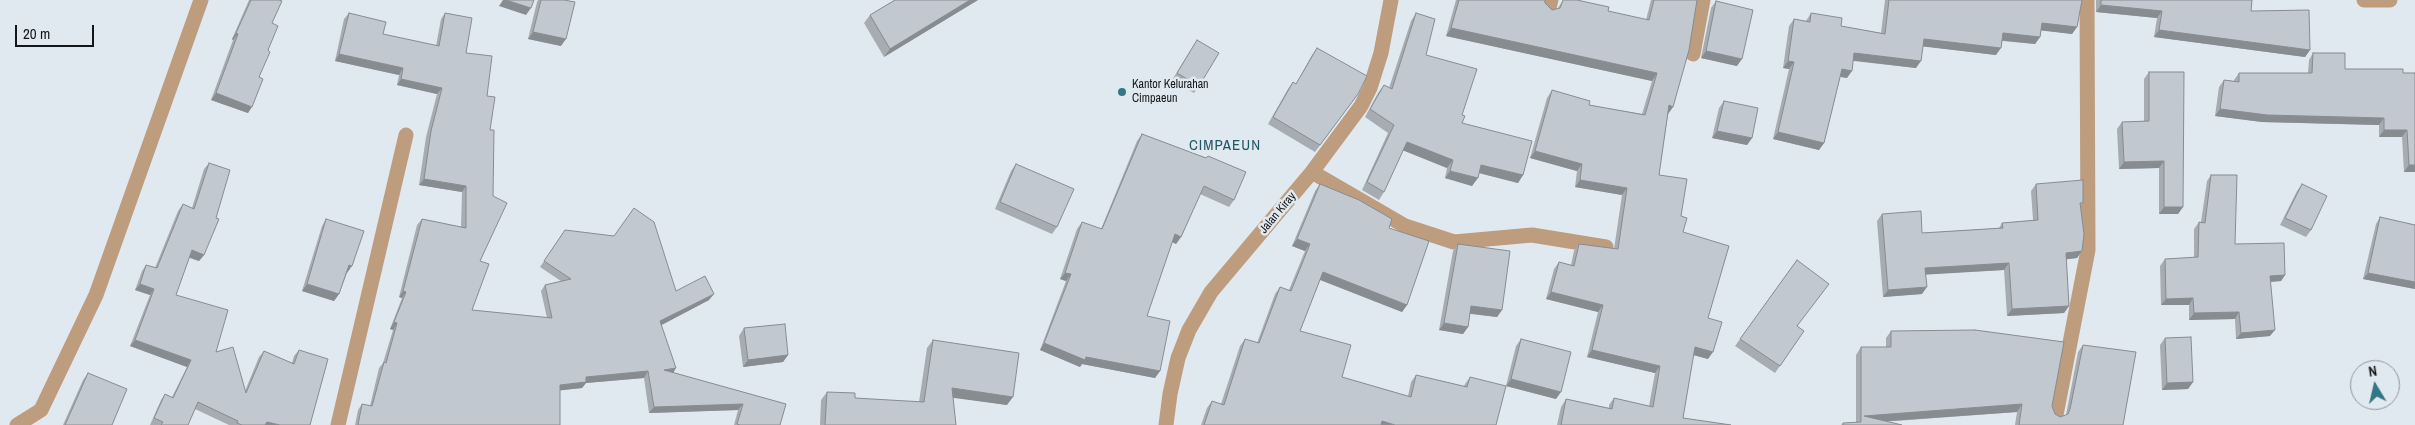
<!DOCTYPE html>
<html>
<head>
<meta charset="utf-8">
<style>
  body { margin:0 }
  #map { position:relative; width:2415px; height:425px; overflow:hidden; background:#e1e9f0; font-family:"Archivo Narrow",sans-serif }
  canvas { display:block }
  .north { position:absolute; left:2350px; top:360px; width:50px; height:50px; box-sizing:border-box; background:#e1e9f0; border:1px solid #8f959a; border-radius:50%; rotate:351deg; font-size:14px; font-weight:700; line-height:20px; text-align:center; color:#141719 }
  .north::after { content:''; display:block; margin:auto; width:18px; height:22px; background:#327785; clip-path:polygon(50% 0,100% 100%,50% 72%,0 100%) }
  .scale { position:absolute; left:15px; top:25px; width:79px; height:22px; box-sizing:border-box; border:2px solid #141719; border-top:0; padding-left:6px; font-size:15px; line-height:18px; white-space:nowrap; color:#141719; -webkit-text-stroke:4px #e1e9f0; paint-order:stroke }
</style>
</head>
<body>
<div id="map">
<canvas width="2415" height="425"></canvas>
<div class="north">N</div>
<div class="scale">20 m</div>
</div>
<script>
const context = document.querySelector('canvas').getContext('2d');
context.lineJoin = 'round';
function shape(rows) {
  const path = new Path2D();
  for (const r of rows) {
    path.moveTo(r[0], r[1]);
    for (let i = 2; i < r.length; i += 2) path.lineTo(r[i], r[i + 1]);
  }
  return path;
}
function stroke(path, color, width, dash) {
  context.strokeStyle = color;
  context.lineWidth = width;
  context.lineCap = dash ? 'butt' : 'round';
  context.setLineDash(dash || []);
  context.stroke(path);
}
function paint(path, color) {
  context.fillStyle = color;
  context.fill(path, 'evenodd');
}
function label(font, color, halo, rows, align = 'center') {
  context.font = font + ' "Archivo Narrow",sans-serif';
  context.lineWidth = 5;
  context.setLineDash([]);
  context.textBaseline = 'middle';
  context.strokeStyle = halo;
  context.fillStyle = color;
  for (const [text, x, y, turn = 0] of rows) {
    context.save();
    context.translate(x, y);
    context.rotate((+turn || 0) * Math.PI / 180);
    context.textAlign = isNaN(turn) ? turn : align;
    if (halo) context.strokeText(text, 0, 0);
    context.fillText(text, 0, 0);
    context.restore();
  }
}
stroke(shape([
  [2364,0,2390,0],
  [1549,8,1551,0],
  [1693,54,1703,0],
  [1312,172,1405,226,1454,242,1532,235,1606,247],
  [2056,415,2088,250,2087,0],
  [17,425,41,410,96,295,201,0],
  [338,425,406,135],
  [1166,425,1170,394,1178,358,1189,330,1211,292,1312,172,1361,106,1370,88,1381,53,1391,0]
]), '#be9d7e', 15);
paint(shape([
  [249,0,279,0,272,23,268,50,248,113,211,100,233,40,232,39],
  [538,0,564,0,561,46,528,39,537,2],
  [895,0,978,0,884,57,864,23,870,15],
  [1456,0,1545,0,1545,3,1552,10,1558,8,1563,0,1577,0,1608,11,1646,20,1651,0,1697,0,1673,107,1668,114,1659,175,1681,216,1683,232,1708,318,1708,359,1693,355,1683,418,1731,425,1557,425,1561,407,1566,399,1609,408,1609,405,1614,398,1649,406,1655,373,1587,357,1598,312,1546,299,1554,269,1559,262,1571,265,1574,251,1579,244,1614,249,1622,195,1575,187,1577,171,1530,158,1547,98,1552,90,1589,105,1642,114,1652,81,1446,36],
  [1885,0,2082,0,2077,27,2072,34,2041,30,2040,37,2035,44,2002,41,1996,55,1923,46,1916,68,1853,61,1847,78,1840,77,1824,143,1819,150,1773,139,1789,69,1783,68,1789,26,1794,19,1806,21,1811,13,1841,26,1881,33],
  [2096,0,2252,0,2251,11,2310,50,2305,57,2154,37,2157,18,2096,12],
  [1716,1,1737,66,1701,58,1711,8],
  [349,13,383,34,436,46,441,19,445,13,487,96,490,130,480,261,472,310,547,318,541,291,545,285,561,281,540,267,565,230,676,291,709,300,661,325,674,373,786,404,780,425,734,425,738,410,649,413,644,378,586,383,582,388,560,390,560,425,355,425,358,410,362,404,370,406,379,368,383,363,393,330,390,329,402,298,399,297,417,225,422,219,461,227,462,192,419,185,426,137,437,94,397,85,399,75,335,61,344,19],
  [1416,13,1426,55,1462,115,1462,123,1523,175,1518,183,1479,173,1472,186,1445,178,1447,168,1403,150,1384,192,1379,200,1362,190,1388,133,1365,117,1378,93,1384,85,1389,88,1411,21],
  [1197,40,1199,86,1194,93,1172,80],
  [1317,48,1358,94,1315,152,1268,124,1288,89,1293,82,1296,84,1312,55],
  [2313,53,2345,69,2403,73,2415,73,2415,172,2404,172,2402,137,2379,137,2379,125,2262,122,2215,116,2219,87,2224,80,2234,81,2234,80,2239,73,2308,73,2309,60],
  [2149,72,2183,207,2178,214,2159,214,2159,168,2119,169,2117,129,2122,122,2144,121,2144,79],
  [1724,101,1752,138,1747,145,1712,138,1719,108],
  [1142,134,1206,158,1208,156,1234,200,1229,207,1200,194,1181,237,1176,244,1172,242,1147,316,1160,371,1155,378,1082,364,1080,367,1040,350,1066,281,1060,279,1077,229,1082,222,1101,229,1137,141],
  [209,163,204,255,199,261,189,257,176,295,245,391,259,357,264,351,292,363,294,356,299,350,310,425,229,425,195,409,188,425,150,425,161,400,165,394,172,397,187,367,130,346,150,295,135,290,142,271,146,265,155,268,178,211,183,204,192,208,204,169],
  [1016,164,1057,227,1052,234,995,209,1011,171],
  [2211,175,2235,244,2285,275,2281,281,2271,282,2270,336,2236,339,2235,319,2189,320,2189,305,2161,305,2160,266,2165,259,2194,258,2194,229,2199,222,2201,222,2207,181],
  [1320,184,1389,228,1407,305,1402,312,1320,280,1300,331,1342,377,1408,396,1411,382,1416,375,1464,386,1465,384,1470,377,1496,425,1201,425,1207,408,1212,401,1221,404,1240,346,1245,339,1257,343,1275,294,1280,287,1289,290,1305,251,1292,246,1315,191],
  [2036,184,2083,203,2080,207,2082,251,2077,258,2066,259,2069,306,2064,313,2007,316,2004,270,1926,274,1922,294,1883,297,1877,221,1882,214,1922,233,1999,228,2002,223,2033,220,2031,191],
  [2302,184,2311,230,2306,237,2280,225,2297,191],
  [2380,217,2415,225,2415,289,2363,279,2376,224],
  [326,219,347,273,339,294,334,301,302,291,322,226],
  [1458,244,1502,310,1497,317,1470,314,1468,327,1463,334,1439,330,1453,251],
  [1797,260,1798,327,1804,331,1775,373,1735,346],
  [744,328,788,355,783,362,743,367,739,336],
  [1891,331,2052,406,2055,414,2060,417,2066,415,2078,352,2083,345,2123,425,2015,425,2017,412,1841,425,1843,423,1856,423,1856,355,1861,347,1886,347,1886,338],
  [2165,338,2193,382,2188,389,2162,390,2160,345],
  [1521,339,1556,399,1506,386,1516,346],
  [933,340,1007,405,953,397,956,425,820,425,821,400,827,392,855,398,919,402,927,348],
  [88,373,112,425,63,425,83,380]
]), '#a6acb2');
paint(shape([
  [503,0,506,0,531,8,526,15,499,6],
  [970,0,978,0,884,57,890,49],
  [2101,5,2162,11,2157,18,2096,12],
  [2042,23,2077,27,2072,34,2037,30],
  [1451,28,1657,73,1652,81,1446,36],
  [2159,30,2310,50,2305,57,2154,37],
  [533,32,566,39,561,46,528,39],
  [236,33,238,34,233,40,232,39],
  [2003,33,2040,37,2035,44,1998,40],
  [1924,39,2001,48,1996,55,1919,46],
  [1706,51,1742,59,1737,66,1701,58],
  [1854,53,1921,61,1916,68,1849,60],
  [339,54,403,68,399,75,335,61],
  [1788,61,1794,62,1789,69,1783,68],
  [1842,69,1852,71,1847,78,1837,76],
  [401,79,442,88,437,94,397,85],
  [216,93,252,107,248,113,211,100],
  [1669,105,1673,107,1668,114,1664,113],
  [2220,109,2384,118,2379,125,2262,122,2215,116],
  [2384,130,2407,130,2402,137,2379,137],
  [1717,131,1752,138,1747,145,1712,138],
  [1778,132,1824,143,1819,150,1773,139],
  [1407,142,1453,160,1447,168,1402,150],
  [1535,151,1582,164,1577,171,1530,158],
  [2164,161,2159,168,2119,169,2124,162],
  [1481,165,1523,175,1518,183,1475,172],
  [2409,165,2415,165,2415,172,2404,172],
  [1450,171,1478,178,1472,186,1445,178],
  [424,179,466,186,462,192,419,185],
  [1580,180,1627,188,1622,195,1575,187],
  [2164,207,2183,207,2178,214,2159,214],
  [1175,234,1181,237,1176,244,1170,241],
  [1297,239,1310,244,1305,251,1292,246],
  [192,250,204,255,199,261,187,257],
  [2082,251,2077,258,2061,260,2066,253],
  [2009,263,2004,270,1920,275,1925,268],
  [349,265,352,266,347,273,344,272],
  [1323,272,1407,305,1402,312,1318,279],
  [1065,273,1071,274,1066,281,1060,279],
  [2368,273,2415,282,2415,289,2363,279],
  [2285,275,2281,281,2266,282,2270,276],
  [140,284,154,289,150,295,135,290],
  [307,284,339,294,334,301,302,291],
  [1927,287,1922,294,1883,297,1888,290],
  [403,291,406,292,402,298,399,297],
  [1551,292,1603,305,1598,312,1546,299],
  [714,294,709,300,656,328,660,321],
  [2193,298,2189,305,2161,305,2166,299],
  [1471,306,1502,310,1497,317,1466,313],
  [2069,306,2064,313,2007,316,2012,309],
  [2239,312,2235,319,2189,320,2194,313],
  [394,322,397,323,393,330,390,329],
  [1444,323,1468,327,1463,334,1439,330],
  [2275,330,2270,336,2236,339,2241,333],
  [135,340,191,360,187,367,130,346],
  [1044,343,1086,357,1160,371,1155,378,1082,364,1080,367,1040,350],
  [1695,347,1713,352,1708,359,1690,354],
  [1592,350,1660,366,1655,373,1587,357],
  [788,355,783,362,743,367,748,360],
  [676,368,672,375,664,370],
  [648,371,644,378,586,383,582,388,555,391,560,385,586,377],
  [1511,379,1561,392,1556,399,1506,386],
  [2193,382,2188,389,2162,390,2167,383],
  [952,388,1013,397,1007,405,947,397],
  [743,404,738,410,649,413,654,407],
  [2022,404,2017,412,1861,423,1864,416],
  [1382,421,1395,425,1379,425],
  [267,422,280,425,264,425]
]), '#878c91');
const building = shape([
  [251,0,279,0,282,1,272,23,278,26,268,50,270,52,259,77,263,79,252,107,216,93,238,34,236,33,251,0],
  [506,0,534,0,531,8,506,0],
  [541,0,564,0,575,2,566,39,533,32,541,0],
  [895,0,970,0,890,49,870,15,895,0],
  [1459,0,1545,0,1545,3,1552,10,1560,8,1563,0,1577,0,1609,7,1608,11,1649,20,1654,0,1697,0,1689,50,1673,107,1669,105,1659,175,1687,179,1681,216,1687,218,1683,232,1729,246,1708,318,1722,322,1713,352,1695,347,1683,418,1731,425,1561,425,1566,399,1612,409,1614,398,1653,407,1660,366,1592,350,1603,305,1551,292,1559,262,1574,266,1579,244,1618,249,1627,188,1580,180,1582,164,1535,151,1552,90,1590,101,1589,105,1645,115,1657,73,1451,28,1459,0],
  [1889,0,2082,0,2077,27,2042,23,2040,37,2003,33,2001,48,1924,39,1921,61,1854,53,1852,71,1842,69,1824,143,1778,132,1794,62,1788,61,1794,19,1810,22,1811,13,1842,18,1841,26,1885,34,1889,0],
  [2101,0,2252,0,2251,11,2309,10,2310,50,2159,30,2162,11,2101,5,2101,0],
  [1716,1,1753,10,1742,59,1706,51,1716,1],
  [349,13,386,22,383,34,439,46,445,13,472,18,466,53,492,56,487,96,495,97,490,130,494,130,493,196,507,203,480,261,489,264,472,310,552,318,545,285,571,279,544,261,565,230,614,236,634,208,654,222,676,291,705,276,714,294,660,321,676,368,664,370,786,404,780,425,740,425,737,424,743,404,654,407,648,371,586,377,586,382,560,385,560,425,358,425,362,404,372,406,384,362,386,363,397,323,394,322,406,292,403,291,422,219,466,228,466,186,424,179,431,131,442,88,401,79,403,68,339,54,349,13],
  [1416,13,1435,19,1426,55,1477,69,1462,115,1465,116,1462,123,1532,141,1523,175,1481,165,1478,178,1450,171,1453,160,1407,142,1384,192,1367,182,1394,125,1370,109,1384,85,1392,89,1416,13],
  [1197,40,1219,53,1199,86,1177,73,1197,40],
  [1317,48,1367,76,1358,94,1320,145,1273,117,1293,82,1296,84,1317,48],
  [2313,53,2345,53,2345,69,2403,69,2403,73,2415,73,2415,165,2409,165,2407,130,2384,130,2384,118,2267,115,2220,109,2224,80,2239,82,2239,73,2312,73,2313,53],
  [2149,72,2184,72,2183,207,2164,207,2164,161,2124,162,2122,122,2149,121,2149,72],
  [1724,101,1758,108,1752,138,1717,131,1724,101],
  [1142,134,1206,158,1208,156,1246,172,1234,200,1204,186,1181,237,1175,234,1147,316,1170,321,1160,371,1086,357,1085,360,1044,343,1071,274,1065,273,1082,222,1102,229,1142,134],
  [209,163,230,170,216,218,219,219,204,255,192,250,176,295,228,310,216,352,233,347,246,393,264,351,294,364,299,350,328,359,310,425,280,425,267,422,265,425,242,425,237,423,238,421,198,402,188,425,161,425,163,422,154,418,165,394,173,398,191,360,135,340,154,289,140,284,146,265,157,268,183,204,194,209,209,163],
  [1016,164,1074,189,1057,227,1000,202,1016,164],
  [2211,175,2237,175,2235,244,2284,243,2285,275,2270,276,2275,330,2241,333,2239,312,2194,313,2193,298,2166,299,2165,259,2198,257,2199,222,2205,223,2211,175],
  [2083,180,2083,203,2080,203,2084,234,2082,251,2066,253,2069,306,2012,309,2009,263,1925,268,1927,287,1888,290,1882,214,1921,211,1922,233,2003,228,2002,223,2038,220,2036,184,2083,180],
  [1320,184,1359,200,1392,219,1389,228,1429,241,1407,305,1323,272,1300,331,1351,345,1342,377,1411,397,1416,375,1467,387,1470,377,1506,386,1496,425,1395,425,1382,421,1381,425,1204,425,1212,401,1224,405,1245,339,1259,343,1280,287,1291,291,1310,244,1297,239,1320,184],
  [2302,184,2327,196,2311,230,2285,218,2302,184],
  [2380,217,2415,225,2415,282,2368,273,2380,217],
  [326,219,364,231,352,266,349,265,339,294,307,284,326,219],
  [1458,244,1510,251,1502,310,1471,306,1468,327,1444,323,1458,244],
  [1797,260,1829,284,1797,326,1804,331,1780,366,1740,339,1797,260],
  [785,324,788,355,748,360,744,328,785,324],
  [1975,330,2064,342,2052,406,2055,414,2060,417,2068,414,2070,409,2083,345,2136,352,2123,425,2019,425,2022,404,1864,416,1902,425,1843,425,1843,423,1861,422,1861,347,1891,347,1891,331,1975,330],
  [2191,337,2193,382,2167,383,2165,338,2191,337],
  [1521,339,1571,352,1561,392,1511,379,1521,339],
  [933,340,1019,353,1013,397,952,388,956,425,825,425,827,392,855,393,855,398,924,402,933,340],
  [88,373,127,389,112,425,65,425,88,373]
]);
paint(building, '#c1c8cf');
stroke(building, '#878c91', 1);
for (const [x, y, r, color] of [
  [1122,92,5,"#327785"]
]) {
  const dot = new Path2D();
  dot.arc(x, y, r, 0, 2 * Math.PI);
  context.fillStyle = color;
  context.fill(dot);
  stroke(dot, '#e1e9f0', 2);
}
label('12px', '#141719', '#e1e9f0', [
  ["Kantor Kelurahan",1132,85],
  ["Cimpaeun",1132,99]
], 'left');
label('12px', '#141719', '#e1e9f0', [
  ["Jalan Kiray",1278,213,-50]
]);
context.letterSpacing = '1px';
label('15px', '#1f5762', '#e1e9f0', [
  ["CIMPAEUN",1225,146]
]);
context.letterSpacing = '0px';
</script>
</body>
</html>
